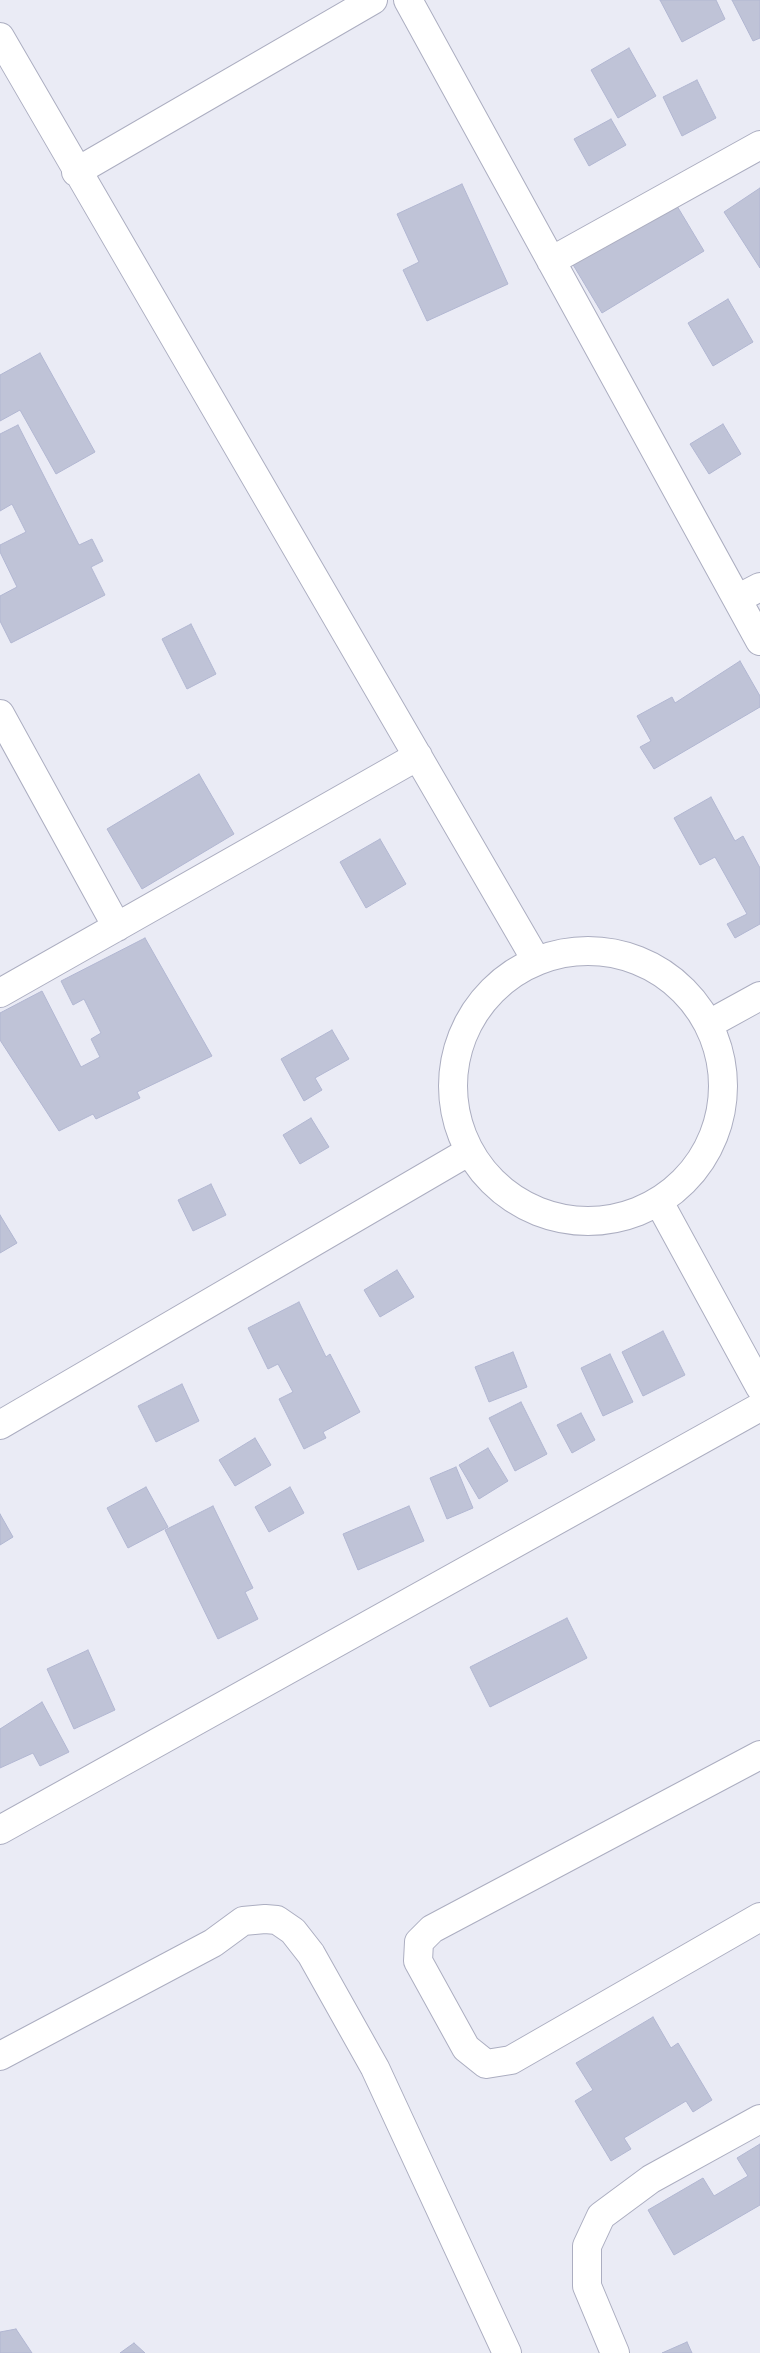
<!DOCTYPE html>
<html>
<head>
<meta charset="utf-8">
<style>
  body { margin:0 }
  canvas { display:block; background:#eaebf5 }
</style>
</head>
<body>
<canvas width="760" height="2353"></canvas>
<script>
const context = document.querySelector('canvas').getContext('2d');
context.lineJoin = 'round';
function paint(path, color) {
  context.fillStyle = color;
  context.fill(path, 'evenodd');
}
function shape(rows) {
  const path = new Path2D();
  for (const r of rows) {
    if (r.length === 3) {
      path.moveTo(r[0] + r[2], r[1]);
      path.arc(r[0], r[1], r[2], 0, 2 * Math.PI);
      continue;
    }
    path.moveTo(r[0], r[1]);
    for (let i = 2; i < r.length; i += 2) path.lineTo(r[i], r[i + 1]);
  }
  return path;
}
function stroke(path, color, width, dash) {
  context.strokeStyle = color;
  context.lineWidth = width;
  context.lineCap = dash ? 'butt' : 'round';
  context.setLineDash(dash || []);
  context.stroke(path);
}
const building = shape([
  [660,0,716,0,725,19,682,42,660,0],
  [732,0,760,0,760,38,753,41,732,0],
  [629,48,656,96,618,118,591,70,629,48],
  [697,80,716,118,682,136,663,97,697,80],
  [611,119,626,145,589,166,574,139,611,119],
  [462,184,508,284,427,321,403,270,419,262,397,214,462,184],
  [760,188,760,268,724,212,760,188],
  [674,201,704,251,602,313,572,263,674,201],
  [728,299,753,342,713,366,688,323,728,299],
  [40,353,95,452,56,474,20,410,0,421,0,375,40,353],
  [723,424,741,454,709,474,690,444,723,424],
  [18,425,79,545,92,539,103,561,91,567,105,595,11,643,0,621,0,596,17,587,0,552,0,545,26,532,12,504,0,511,0,434,18,425],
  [191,624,216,674,187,689,162,639,191,624],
  [740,661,760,696,760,707,654,769,640,747,651,741,637,716,672,697,675,703,740,661],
  [199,774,234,834,142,889,107,829,199,774],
  [711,797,735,841,743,836,760,868,760,924,735,938,727,924,747,914,715,857,700,865,674,818,711,797],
  [380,839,406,884,366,908,340,862,380,839],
  [145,938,212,1056,137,1092,140,1098,96,1119,93,1114,59,1131,0,1040,0,1013,42,991,81,1067,100,1057,91,1039,101,1033,84,999,73,1005,61,981,145,938],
  [332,1030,349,1059,315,1078,322,1090,304,1101,281,1059,332,1030],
  [311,1118,329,1147,300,1164,283,1135,311,1118],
  [211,1184,226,1215,193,1231,178,1200,211,1184],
  [0,1215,17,1243,0,1253,0,1215],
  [397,1270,414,1297,380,1317,364,1290,397,1270],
  [299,1302,326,1357,330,1354,360,1412,323,1432,326,1438,304,1449,279,1399,293,1392,278,1364,268,1369,248,1328,299,1302],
  [663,1331,685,1375,643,1396,622,1352,663,1331],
  [513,1352,527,1387,489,1402,475,1367,513,1352],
  [610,1354,633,1402,603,1416,581,1368,610,1354],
  [182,1384,199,1421,156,1442,138,1406,182,1384],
  [521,1402,547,1454,515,1471,489,1418,521,1402],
  [581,1413,595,1440,572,1453,557,1425,581,1413],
  [255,1438,271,1465,235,1486,219,1460,255,1438],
  [488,1448,508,1481,479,1499,459,1465,488,1448],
  [456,1467,473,1508,447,1519,430,1478,456,1467],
  [146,1487,168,1527,128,1548,107,1508,146,1487],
  [290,1487,304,1513,269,1532,255,1507,290,1487],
  [213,1506,253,1588,245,1592,258,1619,218,1639,165,1530,213,1506],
  [409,1506,424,1541,358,1570,343,1534,409,1506],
  [0,1514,13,1537,0,1545,0,1514],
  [567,1618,587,1658,490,1707,470,1667,567,1618],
  [88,1650,115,1710,74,1729,47,1669,88,1650],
  [42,1702,69,1752,40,1766,33,1753,0,1768,0,1729,42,1702],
  [653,2017,671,2048,678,2043,712,2100,693,2112,686,2101,624,2138,631,2149,611,2161,575,2101,593,2090,576,2063,653,2017],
  [760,2144,760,2205,674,2255,648,2210,703,2178,714,2196,748,2176,737,2158,760,2144],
  [16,2329,32,2353,0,2353,0,2332,16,2329],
  [687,2342,692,2353,662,2353,687,2342],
  [134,2343,145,2353,120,2353,134,2343]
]);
paint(building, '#bfc3d7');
stroke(building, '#b2b7d2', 1);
const minor = shape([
  [408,0,760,641],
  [0,37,536,960],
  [76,172,373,0],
  [551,261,760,145],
  [737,599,760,587],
  [0,714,117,927],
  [588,1086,135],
  [0,993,418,756],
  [709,1024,760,996],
  [659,1202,760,1387],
  [0,1425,468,1152],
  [760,1755,432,1929,419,1942,418,1961,466,2048,486,2064,511,2060,760,1917],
  [0,1830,760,1407],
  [0,2056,213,1943,243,1921,265,1919,277,1920,293,1931,311,1954,375,2068,507,2353],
  [615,2353,587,2286,587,2246,601,2216,651,2179,760,2119]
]);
stroke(minor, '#acaec1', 30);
stroke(minor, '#fff', 28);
</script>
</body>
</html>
